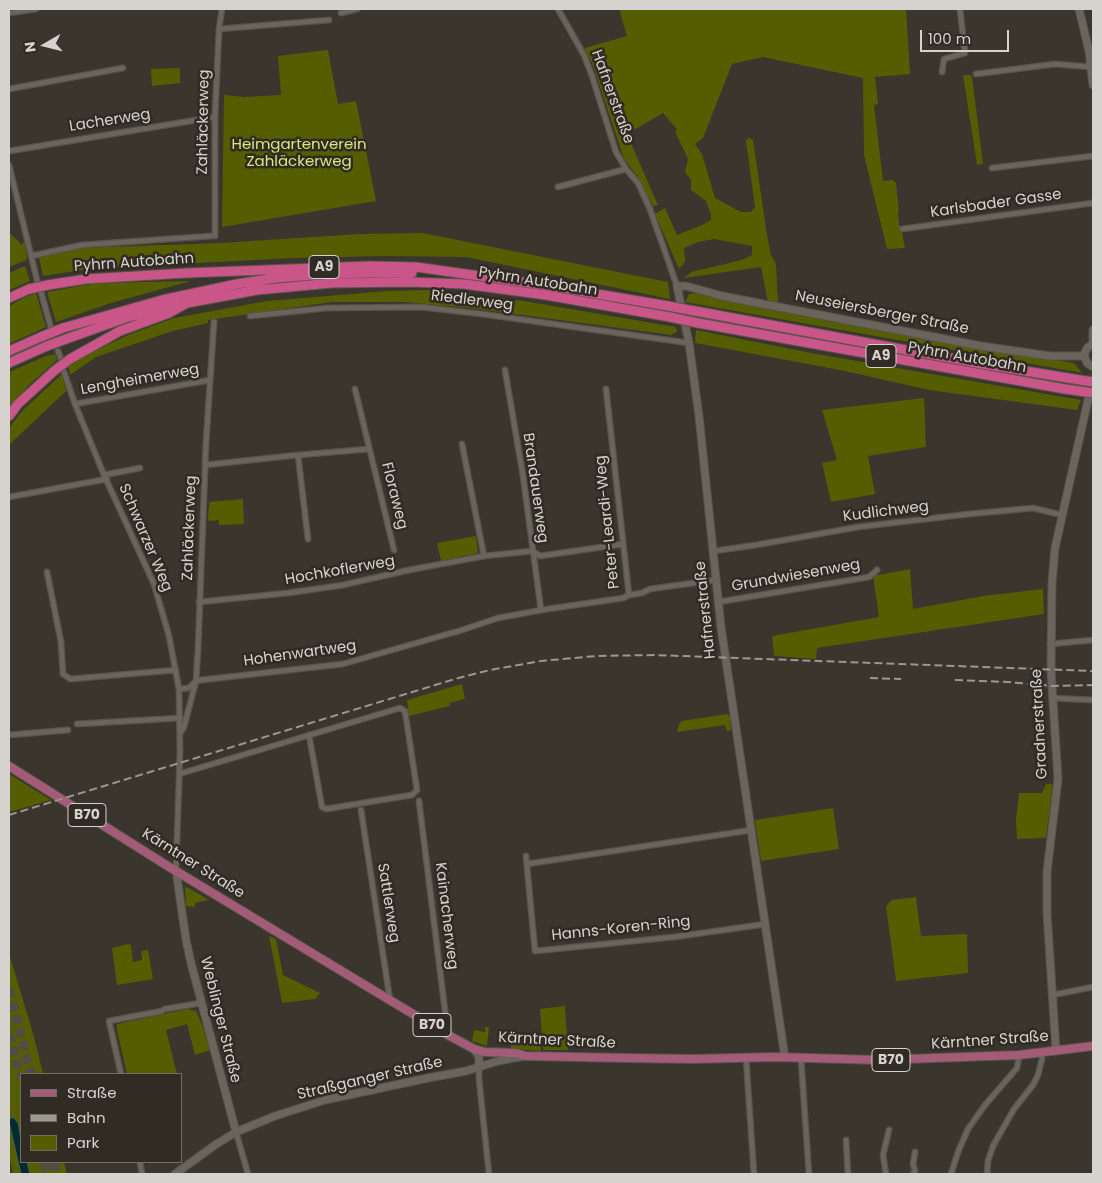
<!DOCTYPE html>
<html>
<head>
<meta charset="utf-8">
<style>
  body { margin:0 }
  #map { position:relative; width:1102px; height:1183px; overflow:hidden; background:#3a352d; font-family:Poppins,sans-serif }
  canvas { display:block }
  .frame { position:absolute; inset:0; border:10px solid #d6d3ce; pointer-events:none }
  .legend { position:absolute; left:20px; top:1073px; width:162px; height:90px; box-sizing:border-box; background:#302b23; border:1px solid #726e67; margin:0; padding:6px 9px; list-style:none; font-size:15px; color:#d6d3ce }
  .legend li { display:flex; align-items:center; gap:10px; height:25px }
  .legend b { width:25px; border:1px solid #726e67 }
  .north { position:absolute; left:20px; top:20px; width:50px; height:50px; -webkit-text-stroke:4px #302b23; paint-order:stroke; rotate:262deg; font-size:14px; font-weight:700; line-height:20px; text-align:center; color:#d6d3ce }
  .north::after { content:''; display:block; margin:auto; width:18px; height:22px; background:#d6d3ce; clip-path:polygon(50% 0,100% 100%,50% 72%,0 100%) }
  .scale { position:absolute; left:920px; top:30px; width:89px; height:22px; box-sizing:border-box; border:2px solid #d6d3ce; border-top:0; padding-left:6px; font-size:15px; line-height:18px; white-space:nowrap; color:#d6d3ce; -webkit-text-stroke:4px #302b23; paint-order:stroke }
</style>
</head>
<body>
<div id="map">
<canvas width="1102" height="1183"></canvas>
<div class="frame"></div>
<ul class="legend">
<li><b style="height:6px;background:#a45b77"></b>Straße</li>
<li><b style="height:6px;background:#9b9791"></b>Bahn</li>
<li><b style="height:14px;background:#545e01"></b>Park</li>
</ul>
<div class="north">N</div>
<div class="scale">100 m</div>
</div>
<script>
const context = document.querySelector('canvas').getContext('2d');
context.lineJoin = 'round';
function paint(path, color) {
  context.fillStyle = color;
  context.fill(path, 'evenodd');
}
function shape(rows) {
  const path = new Path2D();
  for (const r of rows) {
    path.moveTo(r[0], r[1]);
    for (let i = 2; i < r.length; i += 2) path.lineTo(r[i], r[i + 1]);
  }
  return path;
}
function stroke(path, color, width, dash) {
  context.strokeStyle = color;
  context.lineWidth = width;
  context.lineCap = dash ? 'butt' : 'round';
  context.setLineDash(dash || []);
  context.stroke(path);
}
function label(font, color, halo, rows, align = 'center') {
  context.font = font + ' Poppins,sans-serif';
  context.lineWidth = 5;
  context.setLineDash([]);
  context.textBaseline = 'middle';
  context.strokeStyle = halo;
  context.fillStyle = color;
  for (const [text, x, y, turn = 0] of rows) {
    context.save();
    context.translate(x, y);
    context.rotate((+turn || 0) * Math.PI / 180);
    context.textAlign = isNaN(turn) ? turn : align;
    if (halo) context.strokeText(text, 0, 0);
    context.fillText(text, 0, 0);
    context.restore();
  }
}
paint(shape([
  [619,9,906,9,910,74,875,77,878,104,874,105,883,181,893,180,896,183,899,210,898,211,899,225,901,227,905,248,887,249,864,155,863,78,763,57,732,64,703,138,695,144,702,154,715,198,741,212,751,212,755,207,746,141,749,138,753,140,767,235,771,255,776,264,778,304,768,302,761,267,684,278,691,272,742,260,752,255,752,246,714,239,698,242,684,248,685,262,679,269,655,214,665,208,677,235,702,225,711,220,711,215,706,201,691,190,691,180,685,172,688,159,675,132,677,129,663,113,627,134,658,205,653,206,637,176,624,159,594,68,585,48,627,36],
  [328,50,338,104,356,101,376,201,222,227,224,95,244,97,281,95,278,56],
  [180,68,180,83,152,86,151,69],
  [963,75,970,75,972,77,983,164,977,165],
  [9,232,22,245,24,241,27,256,26,260,9,267],
  [423,233,668,282,670,299,466,257,388,256,292,258,88,269,43,276,39,257,78,248,221,243,359,234],
  [25,266,30,281,9,290,9,273],
  [191,281,111,303,56,322,47,292,97,283],
  [426,290,524,301,676,327,677,332,671,335,471,308,403,302,332,302,208,320,208,323,173,331,96,357,70,375,68,365,90,353,128,335,174,318,267,301,387,291],
  [36,293,46,327,9,344,9,306,25,297],
  [697,293,809,317,941,341,1074,363,1082,373,685,302,689,294],
  [696,330,811,353,1081,400,1077,410,929,390,845,371,695,343],
  [55,354,57,360,28,386,9,410,9,372,46,356],
  [62,374,66,391,9,445,9,428,22,411],
  [924,398,926,447,868,456,875,494,831,502,822,463,837,460,822,410],
  [243,499,244,524,219,525,219,520,208,521,209,502],
  [476,536,478,553,441,561,437,543],
  [910,569,913,609,983,596,1043,589,1044,614,817,648,816,659,774,656,772,636,879,617,873,576],
  [462,684,465,699,449,703,450,706,409,716,407,700],
  [727,714,730,716,731,730,727,731,725,725,677,732,679,724,682,721],
  [9,774,51,800,9,812],
  [1046,784,1052,784,1052,791,1046,838,1017,839,1016,819,1019,793,1042,793],
  [833,808,839,849,761,861,755,820],
  [187,887,209,900,195,903,195,907,186,906,185,888],
  [916,897,921,936,967,934,968,973,896,981,886,906,892,900],
  [269,936,276,939,283,975,320,993,315,999,282,1003],
  [128,944,131,945,133,962,142,960,141,951,148,950,153,979,117,985,112,948],
  [9,953,34,1037,43,1074,21,1074,21,1162,64,1162,67,1174,13,1174,9,1155],
  [565,1006,568,1050,543,1050,540,1009],
  [187,1009,196,1011,203,1027,210,1050,195,1055,187,1024,166,1030,177,1074,127,1074,117,1030,117,1024],
  [485,1027,489,1027,487,1046,472,1041,474,1030,485,1032],
  [539,1032,541,1051,511,1049,508,1034,517,1038,536,1036]
]), '#545e01');
const water = shape([
  [11,1117,15,1119,18,1123,21,1139,21,1162,27,1162,30,1174,21,1174,9,1122,11,1117]
]);
paint(water, '#052b30');
stroke(water, '#445d5f', 1);
stroke(shape([
  [1089,396,1092,374]
]), '#514d45', 7, [7, 3.5]);
stroke(shape([
  [9,989,31,1074],
  [9,1034,21,1078],
  [44,1162,47,1174],
  [54,1162,58,1174]
]), '#514d45', 9, [9, 4.5]);
const street = shape([
  [558,9,584,55,592,76,616,152,626,169,638,183,650,209,677,286],
  [9,13,36,9],
  [341,13,357,9],
  [219,29,329,20],
  [942,72,944,59,965,53,960,9],
  [976,74,1055,64,1091,67],
  [9,89,123,68],
  [9,151,215,117],
  [9,165,37,280],
  [992,168,1093,156],
  [558,187,626,169],
  [902,229,1093,203],
  [215,236,215,117,219,29,222,9],
  [31,256,82,245,211,236],
  [41,292,51,328],
  [250,316,327,308,421,307,482,314,689,343],
  [58,351,61,359],
  [64,372,75,404,104,475,154,584,169,636,179,689,180,751,176,870],
  [355,389,394,550],
  [606,389,629,595,642,593,650,589,715,580],
  [75,404,210,380],
  [462,444,484,556],
  [205,465,298,455],
  [104,475,140,468],
  [9,497,107,479],
  [308,539,298,455,369,449],
  [714,551,756,545,858,527,969,514,1033,508,1062,515],
  [47,572,61,642,63,674,70,679,176,670],
  [199,602,288,593,343,585,409,570,484,556,532,551,540,556,623,544],
  [718,602,869,577,877,570],
  [541,610,623,598,629,595],
  [456,632,498,618,541,610,523,476,505,370],
  [1050,644,1093,640],
  [179,689,189,688,196,681,201,680,343,664,455,632],
  [1052,698,1093,700],
  [77,724,180,718],
  [180,733,184,727,196,681,198,650,206,443,214,322],
  [9,735,68,730],
  [179,774,400,708,405,711,417,790,412,795,326,809,322,807,309,735],
  [419,801,448,1035],
  [361,810,390,1000],
  [526,856,535,951,674,937,766,924],
  [527,864,752,830],
  [1052,995,1093,987],
  [165,1009,201,1003],
  [746,1058,754,1174],
  [801,1059,809,1174],
  [479,1067,479,1079,489,1174],
  [121,1074,109,1021,162,1011],
  [236,1132,248,1174],
  [846,1140,848,1174],
  [140,1162,142,1174],
  [886,1174,883,1155,889,1130],
  [913,1174,915,1171,913,1164,915,1152],
  [951,1174,958,1152,968,1129,985,1105,1017,1068,1019,1055],
  [987,1174,988,1161,993,1146,1014,1109,1033,1085,1038,1075,1042,1059,1042,1052]
]);
const secondary = shape([
  [1079,9,1089,51,1093,85],
  [1093,330,1093,340],
  [1093,344,1088,347,1084,354,1087,363,1093,367],
  [176,870,186,940,191,963,236,1132],
  [474,1049,479,1057,479,1067],
  [1056,1050,1047,913,1047,872,1058,779,1051,670,1052,583,1055,548,1088,400],
  [785,1058,721,627,699,416,689,343,677,286,686,286,722,296,981,346,1050,356,1084,356],
  [175,1174,215,1145,236,1132,275,1116,325,1100,428,1078,466,1071,498,1061,525,1056]
]);
const primary = shape([
  [9,766,166,865,378,993,448,1035,474,1049,485,1052,516,1053,526,1056,627,1058,693,1059,775,1057,878,1060,1019,1055,1093,1046]
]);
const highway = shape([
  [48,285,86,279,187,273,369,266,416,267,550,286,668,306],
  [9,298,29,289],
  [695,311,982,364,1068,378],
  [698,323,1065,389],
  [63,328,162,300,237,284,276,278,327,274,368,273,412,273],
  [66,339,125,318,178,305],
  [9,351,43,336],
  [70,359,120,331,169,313,187,303,257,290,332,283,410,282,464,284,546,295,670,317],
  [9,363,47,346],
  [9,416,18,404,54,371]
]);
stroke(street, '#57544c', 7);
stroke(secondary, '#57544c', 9);
stroke(primary, '#57544c', 10);
stroke(highway, '#57544c', 11);
stroke(street, '#6a655c', 4.5);
stroke(secondary, '#6a655c', 7);
stroke(primary, '#a45b77', 8);
stroke(highway, '#ca5589', 9);
stroke(shape([
  [870,678,901,679],
  [955,680,1008,682,1052,686,1093,685],
  [9,815,455,679,490,670,541,661,596,656,654,655,1093,671]
]), '#9b9791', 2, [8, 4]);
const highwayBridge = shape([
  [29,289,48,285],
  [668,306,695,311],
  [670,317,698,323],
  [43,336,63,328],
  [47,346,66,339],
  [54,371,70,359],
  [1068,378,1093,382],
  [1065,389,1093,393]
]);
stroke(highwayBridge, '#57544c', 11, []);
stroke(highwayBridge, '#ca5589', 9);
for (const [x, y, w] of [
  [324,267,30],
  [881,356,30],
  [87,815,38],
  [432,1025,38],
  [891,1060,38]
]) {
  const box = new Path2D();
  box.roundRect(x - w / 2, y - 11.5, w, 23, 4);
  context.fillStyle = '#302b23';
  context.fill(box);
  stroke(box, '#d6d3ce', 1);
}
label('bold 14px', '#d6d3ce', null, [
  ["A9",324,267],
  ["A9",881,356],
  ["B70",87,815],
  ["B70",432,1025],
  ["B70",891,1060]
]);
label('15px', '#d6d3ce', '#302b23', [
  ["Hafnerstraße",612,97,70],
  ["Lacherweg",110,121,-9],
  ["Zahläckerweg",204,122,-89],
  ["Karlsbader Gasse",996,204,-8],
  ["Pyhrn Autobahn",134,263,-4],
  ["Pyhrn Autobahn",538,282,9],
  ["Riedlerweg",472,301,7],
  ["Neuseiersberger Straße",882,313,11],
  ["Pyhrn Autobahn",967,358,10],
  ["Lengheimerweg",140,380,-10],
  ["Brandauerweg",535,488,82],
  ["Floraweg",394,496,76],
  ["Kudlichweg",886,512,-7],
  ["Peter-Leardi-Weg",608,522,-96],
  ["Zahläckerweg",190,528,-88],
  ["Schwarzer Weg",145,538,67],
  ["Hochkoflerweg",340,571,-10],
  ["Grundwiesenweg",796,576,-10],
  ["Hafnerstraße",706,610,-96],
  ["Hohenwartweg",300,654,-8],
  ["Gradnerstraße",1040,724,-93],
  ["Kärntner Straße",193,864,32],
  ["Sattlerweg",388,903,81],
  ["Kainacherweg",446,916,83],
  ["Hanns-Koren-Ring",621,929,-6],
  ["Weblinger Straße",220,1020,76],
  ["Kärntner Straße",557,1041,3],
  ["Kärntner Straße",990,1041,-4],
  ["Straßganger Straße",370,1079,-13]
]);
label('15px', '#d8e97d', '#302b23', [
  ["Heimgartenverein",299,145],
  ["Zahläckerweg",299,162]
]);
</script>
</body>
</html>
